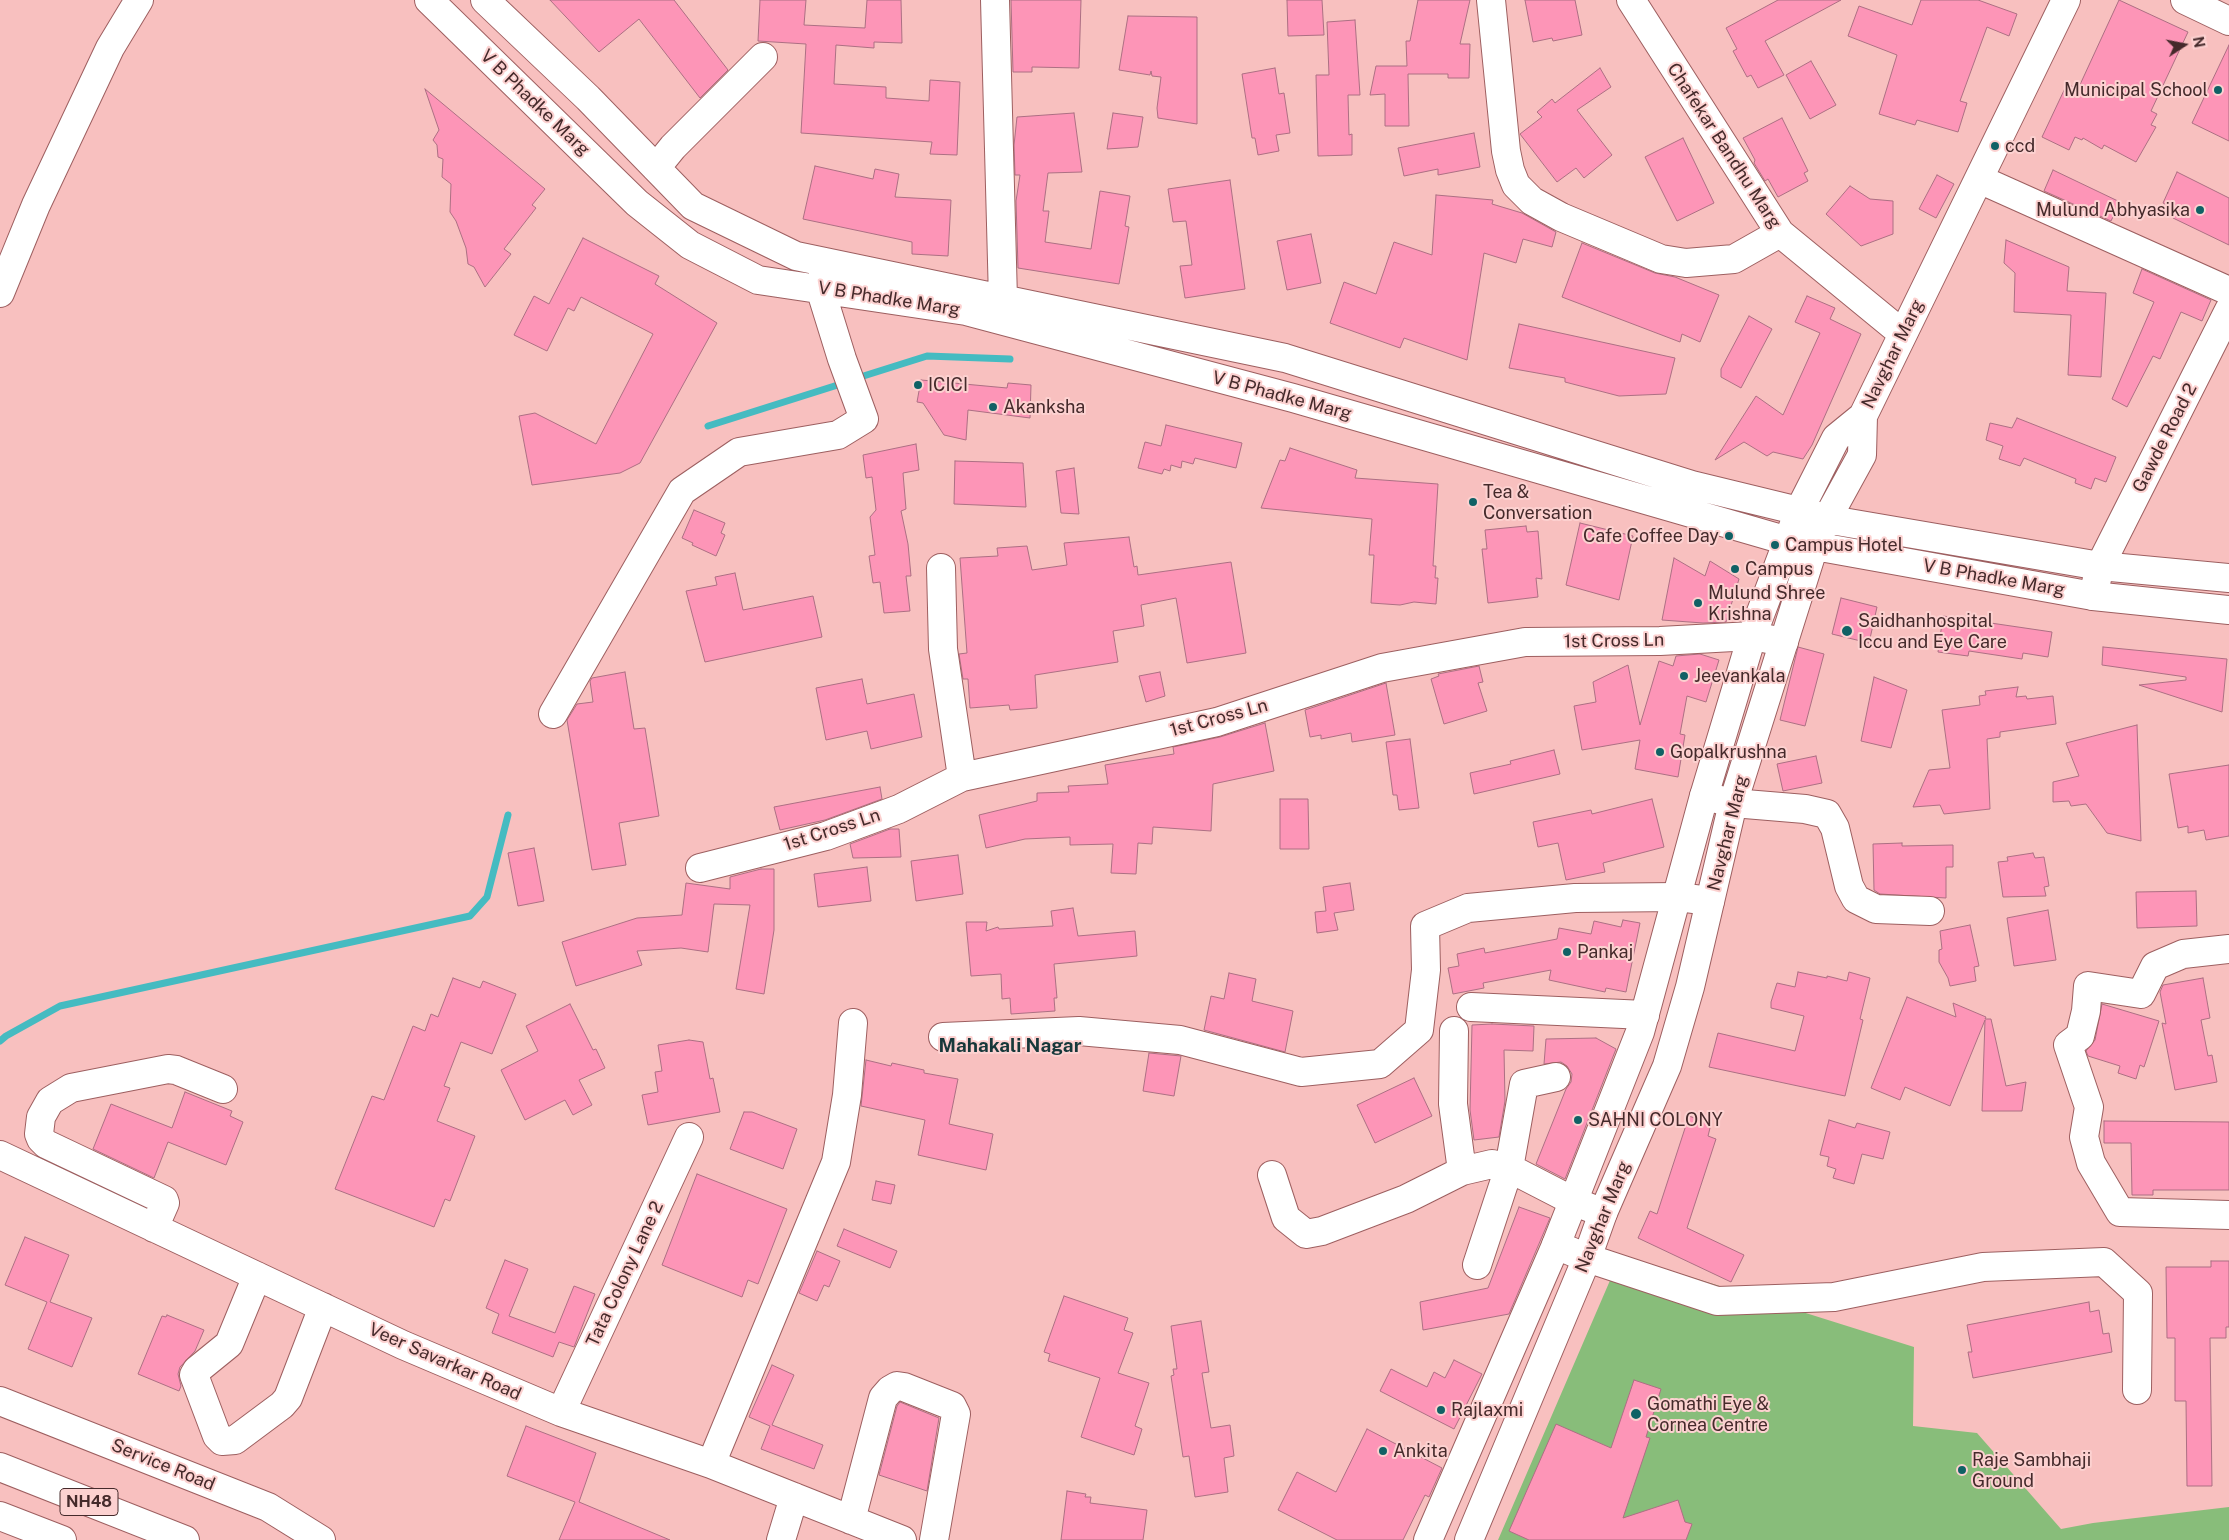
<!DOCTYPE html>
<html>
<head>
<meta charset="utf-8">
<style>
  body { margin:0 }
  #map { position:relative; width:2229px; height:1540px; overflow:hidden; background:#f8c0bf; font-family:"Public Sans",sans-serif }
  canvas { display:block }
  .north { position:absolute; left:2159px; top:20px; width:50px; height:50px; -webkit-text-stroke:4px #fcd1d0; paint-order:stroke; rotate:79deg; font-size:14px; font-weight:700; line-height:20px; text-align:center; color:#452a2b }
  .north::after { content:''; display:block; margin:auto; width:18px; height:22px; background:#452a2b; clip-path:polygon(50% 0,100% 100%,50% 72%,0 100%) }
</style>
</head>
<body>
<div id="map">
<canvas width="2229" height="1540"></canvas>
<div class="north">N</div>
</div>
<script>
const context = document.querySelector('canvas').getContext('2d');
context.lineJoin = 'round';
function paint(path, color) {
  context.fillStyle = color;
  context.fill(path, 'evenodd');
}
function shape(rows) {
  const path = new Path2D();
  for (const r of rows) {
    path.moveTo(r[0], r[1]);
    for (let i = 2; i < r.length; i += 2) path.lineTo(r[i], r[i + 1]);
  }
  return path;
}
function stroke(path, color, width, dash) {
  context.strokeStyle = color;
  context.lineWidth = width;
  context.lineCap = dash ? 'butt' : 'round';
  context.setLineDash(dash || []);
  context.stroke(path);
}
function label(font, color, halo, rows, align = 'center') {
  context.font = font + ' "Public Sans",sans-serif';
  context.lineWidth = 4;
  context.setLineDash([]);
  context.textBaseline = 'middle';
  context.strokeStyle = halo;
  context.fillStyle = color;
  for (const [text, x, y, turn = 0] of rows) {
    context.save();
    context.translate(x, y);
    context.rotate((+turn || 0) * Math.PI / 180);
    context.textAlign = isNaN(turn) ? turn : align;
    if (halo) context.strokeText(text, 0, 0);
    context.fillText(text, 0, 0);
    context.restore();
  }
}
paint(shape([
  [1621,1255,1914,1347,1913,1426,1977,1433,2061,1529,2093,1523,2229,1507,2229,1540,1498,1540]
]), '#88bd7a');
stroke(shape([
  [854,379,927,356,1010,359],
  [708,426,844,383],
  [0,1041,6,1036,60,1006,470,916,487,897,508,815]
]), '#45bbc1', 7);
const building = shape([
  [550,0,674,0,728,70,700,98,639,19,599,52,550,0],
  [760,0,806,0,804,25,865,28,867,0,901,0,902,43,874,42,874,48,836,45,834,84,886,87,886,98,929,101,930,80,960,82,957,155,930,154,932,142,801,133,806,44,758,41,760,0],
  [1011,0,1081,0,1079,68,1032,67,1032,72,1013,72,1011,0],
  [1287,0,1322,0,1324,35,1288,36,1287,0],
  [1418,0,1470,0,1460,44,1470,44,1469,78,1448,78,1448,74,1408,74,1409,126,1385,126,1385,94,1370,95,1376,66,1407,66,1406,41,1410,41,1418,0],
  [1525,0,1575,0,1582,35,1553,41,1552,38,1533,42,1525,0],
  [1778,0,1841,0,1765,41,1784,75,1758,88,1751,75,1747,77,1733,51,1737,49,1726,28,1778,0],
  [1921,0,1978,0,2017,14,2009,36,1987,27,1960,101,1967,103,1958,132,1917,120,1915,125,1879,114,1897,55,1848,36,1859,6,1912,25,1921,0],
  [2119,0,2188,32,2151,111,2157,114,2151,125,2156,127,2136,162,2104,145,2102,149,2083,138,2082,140,2075,137,2069,150,2042,137,2067,84,2078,89,2119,0],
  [1128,16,1197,17,1197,124,1158,118,1157,108,1161,77,1152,76,1151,71,1150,75,1119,70,1128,16],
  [1355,20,1360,95,1348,95,1349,135,1352,134,1352,155,1318,156,1316,75,1329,75,1327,22,1355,20],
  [2229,45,2229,141,2192,123,2229,45],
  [1811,61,1836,105,1810,119,1786,75,1811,61],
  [1275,68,1279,94,1284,93,1290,133,1276,135,1279,151,1258,155,1255,138,1252,138,1242,74,1275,68],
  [1600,68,1611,87,1577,110,1612,155,1584,178,1576,168,1557,182,1520,134,1542,117,1537,112,1552,99,1555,103,1600,68],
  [425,89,545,189,532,205,536,208,504,249,511,254,485,287,474,267,468,264,466,248,456,221,450,212,451,184,442,177,443,159,438,157,437,145,433,140,439,130,425,89],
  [1074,113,1082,172,1048,173,1043,211,1049,211,1045,242,1091,249,1100,191,1130,196,1125,226,1129,227,1119,284,1018,268,1016,201,1020,175,1015,175,1014,145,1017,117,1074,113],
  [1113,113,1143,117,1138,147,1107,149,1113,113],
  [1782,118,1808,171,1804,173,1808,181,1778,197,1768,179,1765,181,1754,163,1755,160,1743,138,1782,118],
  [1474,133,1480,167,1438,175,1438,169,1404,176,1398,148,1474,133],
  [1683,138,1714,203,1677,221,1645,157,1683,138],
  [815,166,873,179,875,169,899,174,895,197,951,200,948,256,912,254,912,242,803,219,815,166],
  [2053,170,2120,202,2111,221,2044,191,2053,170],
  [2177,172,2229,198,2229,245,2173,218,2176,212,2166,207,2167,205,2163,203,2177,172],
  [1937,175,1954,184,1936,218,1919,209,1937,175],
  [1230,180,1245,289,1185,298,1180,266,1192,265,1186,221,1173,222,1168,189,1230,180],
  [1850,186,1870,199,1893,201,1893,234,1861,246,1826,214,1850,186],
  [1436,195,1493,200,1492,204,1522,213,1556,232,1552,247,1523,239,1516,263,1484,253,1467,360,1404,338,1400,348,1330,323,1344,282,1376,294,1394,242,1432,255,1436,195],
  [1311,234,1321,283,1287,290,1277,241,1311,234],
  [583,238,659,276,655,284,717,323,640,463,620,473,532,485,519,416,535,413,596,444,653,334,581,297,574,311,568,308,547,351,514,335,534,296,549,304,583,238],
  [2006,240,2069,267,2067,291,2106,293,2101,377,2068,375,2071,315,2014,312,2015,273,2004,263,2006,240],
  [1582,243,1655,273,1675,277,1719,295,1700,342,1682,334,1680,342,1562,297,1582,243],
  [2142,269,2211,300,2202,321,2181,312,2160,359,2153,356,2127,407,2112,399,2154,302,2133,293,2142,269],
  [1807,296,1835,308,1830,319,1861,334,1812,445,1803,459,1773,452,1767,456,1744,442,1715,460,1756,396,1783,415,1820,333,1795,322,1807,296],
  [1749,316,1772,329,1741,388,1721,377,1721,369,1749,316],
  [1519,324,1675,358,1666,394,1619,396,1565,382,1565,378,1509,368,1519,324],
  [921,380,1007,388,1008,383,1031,385,1030,418,968,410,966,440,944,435,923,403,917,402,921,380],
  [2017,418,2116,457,2106,482,2095,478,2091,489,2075,483,2076,479,2024,458,2020,466,1999,459,2003,446,1986,440,1990,423,2012,428,2017,418],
  [1166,425,1242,443,1236,468,1195,458,1193,464,1182,461,1181,468,1171,465,1170,471,1164,469,1162,474,1138,468,1145,442,1161,446,1166,425],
  [916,444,919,470,903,473,906,509,901,511,908,544,911,576,906,576,910,611,884,613,880,582,873,583,869,556,875,555,870,517,876,510,872,477,866,478,863,455,916,444],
  [1290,448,1357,470,1355,478,1438,484,1433,566,1436,566,1435,578,1438,578,1436,604,1414,602,1400,605,1371,603,1374,555,1369,555,1372,519,1261,508,1280,460,1285,461,1290,448],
  [955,461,1023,463,1026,507,954,504,955,461],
  [1074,468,1079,514,1061,513,1056,471,1074,468],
  [694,510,725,523,721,533,725,535,716,556,692,545,693,543,682,538,694,510],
  [1580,523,1633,536,1619,600,1566,585,1580,523],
  [1526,526,1527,532,1538,531,1542,579,1536,578,1538,597,1488,603,1482,549,1487,549,1485,530,1526,526],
  [1129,537,1134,567,1137,566,1138,575,1231,562,1246,653,1187,663,1176,598,1141,605,1144,626,1113,631,1118,662,1035,675,1037,708,1010,710,1009,705,970,708,968,679,963,679,959,654,967,653,960,558,998,556,997,548,1027,546,1032,570,1067,565,1064,543,1129,537],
  [1674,558,1705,576,1710,561,1739,579,1726,622,1703,623,1662,620,1674,558],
  [735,573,743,610,813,596,822,637,705,662,686,591,717,585,715,577,735,573],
  [1841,598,1877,607,1869,643,1832,634,1841,598],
  [1943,616,2052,632,2048,657,2023,653,2022,659,1969,651,1968,656,1938,652,1943,616],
  [1798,647,1824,654,1805,726,1780,720,1798,647],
  [2103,647,2227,659,2222,712,2139,685,2186,680,2186,677,2102,665,2103,647],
  [1700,654,1719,660,1706,702,1687,696,1680,734,1685,735,1678,777,1635,769,1640,740,1582,750,1574,706,1596,702,1593,682,1628,665,1640,725,1659,661,1673,666,1676,656,1700,654],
  [1479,666,1483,682,1478,683,1487,711,1444,724,1431,679,1439,676,1438,674,1479,666],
  [625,672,634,729,645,728,659,816,619,823,626,865,592,870,567,720,577,704,593,702,590,681,592,678,625,672],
  [1160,672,1165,696,1146,702,1139,676,1160,672],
  [1874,677,1907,690,1891,748,1861,741,1874,677],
  [862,679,867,704,914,694,922,737,871,749,867,731,826,740,816,688,862,679],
  [1386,683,1395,735,1352,742,1351,733,1321,739,1321,735,1310,737,1305,710,1386,683],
  [2018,687,2016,697,2026,696,2027,699,2053,696,2056,724,2000,732,2000,737,1987,739,1990,809,1944,814,1940,805,1913,807,1929,770,1950,768,1942,710,1980,705,1979,696,1986,695,1985,691,2018,687],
  [1265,723,1274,771,1213,784,1211,831,1153,827,1152,844,1138,843,1136,874,1111,873,1113,844,1070,845,1070,837,1025,839,986,848,979,815,1037,801,1037,793,1069,792,1068,786,1108,784,1105,765,1174,754,1173,747,1220,737,1265,723],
  [2137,725,2141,841,2107,833,2086,804,2071,806,2069,801,2053,802,2053,782,2079,776,2066,743,2137,725],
  [1410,739,1419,808,1399,810,1397,795,1393,795,1386,742,1410,739],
  [1554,750,1560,774,1474,794,1470,773,1511,764,1510,761,1554,750],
  [1816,756,1822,783,1783,791,1777,764,1816,756],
  [2229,765,2229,836,2206,840,2204,830,2188,833,2188,826,2178,828,2169,774,2229,765],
  [880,787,882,799,825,820,780,830,774,807,880,787],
  [1280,799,1308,799,1309,849,1280,849,1280,799],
  [1652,799,1664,847,1603,863,1605,872,1566,880,1558,843,1538,847,1533,822,1591,810,1592,814,1652,799],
  [890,829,899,829,901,857,853,858,850,844,890,829],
  [1902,843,1902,846,1953,845,1953,867,1946,867,1946,898,1880,894,1874,890,1873,844,1902,843],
  [534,848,544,901,518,906,508,853,534,848],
  [2033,853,2035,858,2044,857,2049,886,2044,887,2046,896,2003,897,1998,862,2008,861,2007,857,2033,853],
  [958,855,963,894,916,901,911,861,958,855],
  [867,867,871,901,818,907,814,874,867,867],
  [761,869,774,869,774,930,764,994,736,989,750,905,714,904,708,952,681,948,637,951,642,965,576,986,562,942,637,918,682,915,686,883,730,889,730,877,761,869],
  [1350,883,1354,910,1334,913,1338,930,1317,933,1315,912,1326,911,1323,887,1350,883],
  [2196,891,2197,926,2137,928,2136,892,2196,891],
  [1073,908,1078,936,1135,931,1137,956,1054,964,1057,998,1054,998,1055,1011,1011,1014,1010,998,1002,999,1001,974,971,976,966,922,987,922,986,931,998,927,999,929,1053,926,1051,911,1073,908],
  [2048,910,2056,960,2014,966,2007,918,2048,910],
  [1623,920,1640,923,1626,992,1606,988,1605,992,1549,980,1551,970,1483,983,1484,988,1453,994,1448,968,1459,966,1457,954,1484,948,1485,953,1557,939,1559,928,1591,934,1594,921,1621,927,1623,920],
  [1970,925,1979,966,1974,967,1976,981,1950,986,1948,978,1939,962,1939,950,1942,949,1940,931,1970,925],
  [1798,972,1827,978,1827,976,1847,981,1849,972,1870,978,1860,1019,1863,1020,1845,1096,1709,1067,1718,1033,1795,1051,1804,1016,1771,1008,1771,1002,1777,983,1795,987,1798,972],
  [1229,973,1256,979,1252,1001,1293,1011,1285,1052,1204,1030,1211,996,1224,999,1229,973],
  [453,978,480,988,483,981,516,994,492,1054,461,1042,444,1086,450,1088,437,1121,475,1136,450,1201,445,1199,434,1227,335,1189,372,1096,384,1100,413,1026,425,1031,431,1014,438,1017,453,978],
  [2203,978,2210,1018,2201,1020,2208,1056,2212,1055,2217,1082,2175,1090,2162,1023,2166,1024,2160,992,2163,985,2203,978],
  [1907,997,1956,1017,1953,1003,1986,1017,1985,1019,1991,1019,2006,1086,2026,1082,2022,1111,1982,1111,1985,1020,1950,1106,1905,1087,1900,1100,1871,1088,1907,997],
  [570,1004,593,1050,596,1049,605,1068,579,1080,592,1105,573,1115,565,1100,525,1120,501,1070,538,1051,526,1026,570,1004],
  [2102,1004,2159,1021,2144,1067,2140,1065,2136,1079,2118,1073,2120,1066,2088,1056,2086,1051,2095,1040,2102,1004],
  [1492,1024,1534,1026,1533,1051,1504,1050,1505,1101,1499,1137,1474,1140,1470,1110,1472,1025,1492,1024],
  [1596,1038,1616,1049,1565,1179,1536,1164,1566,1089,1571,1082,1572,1074,1567,1066,1561,1062,1544,1064,1546,1039,1596,1038],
  [689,1040,703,1042,710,1079,713,1078,720,1112,648,1125,642,1095,658,1092,655,1072,662,1071,658,1045,689,1040],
  [1149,1053,1181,1056,1174,1096,1143,1091,1149,1053],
  [866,1060,891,1066,892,1063,924,1070,924,1073,958,1079,949,1124,993,1134,986,1170,918,1155,925,1120,861,1106,866,1060],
  [1414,1078,1432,1116,1375,1143,1357,1105,1414,1078],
  [185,1092,232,1111,230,1116,243,1122,226,1165,168,1142,154,1178,93,1149,111,1104,172,1128,185,1092],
  [744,1112,752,1112,797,1129,783,1169,730,1149,744,1112],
  [1689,1116,1711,1124,1708,1136,1716,1139,1687,1228,1744,1255,1731,1282,1638,1238,1650,1211,1657,1214,1689,1116],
  [1829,1120,1855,1128,1857,1123,1890,1132,1883,1159,1862,1154,1854,1184,1833,1178,1836,1169,1827,1166,1829,1157,1820,1155,1829,1120],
  [2104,1121,2229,1122,2229,1190,2153,1190,2153,1195,2132,1195,2131,1143,2104,1143,2104,1121],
  [697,1174,787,1209,758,1284,748,1280,742,1297,662,1265,697,1174],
  [876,1181,895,1185,891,1204,872,1200,876,1181],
  [1519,1207,1550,1218,1509,1314,1423,1330,1420,1302,1488,1288,1519,1207],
  [844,1229,897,1251,890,1268,837,1246,844,1229],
  [25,1237,69,1255,50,1302,92,1318,72,1367,28,1349,47,1302,5,1285,25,1237],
  [817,1251,840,1261,829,1287,824,1285,817,1301,799,1293,817,1251],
  [505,1260,528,1269,509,1316,555,1333,574,1286,595,1294,574,1347,559,1342,553,1357,492,1333,499,1314,486,1308,505,1260],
  [2211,1261,2229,1261,2229,1327,2226,1327,2226,1338,2210,1338,2212,1486,2187,1486,2186,1401,2175,1401,2175,1338,2167,1338,2166,1267,2211,1267,2211,1261],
  [1064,1296,1128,1318,1124,1330,1133,1333,1118,1373,1149,1383,1135,1426,1142,1429,1134,1455,1081,1437,1100,1378,1048,1361,1050,1354,1044,1352,1064,1296],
  [2089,1302,2090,1312,2099,1310,2103,1334,2109,1333,2112,1352,1973,1378,1968,1352,1972,1352,1967,1325,2089,1302],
  [167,1315,204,1330,195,1351,180,1367,178,1374,181,1386,179,1391,138,1374,162,1316,166,1317,167,1315],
  [1201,1321,1209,1372,1202,1373,1211,1428,1230,1425,1234,1456,1224,1458,1228,1492,1195,1497,1189,1456,1183,1457,1171,1376,1174,1375,1173,1369,1177,1369,1171,1326,1201,1321],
  [1454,1360,1482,1374,1454,1429,1380,1391,1391,1369,1427,1387,1434,1372,1445,1378,1454,1360],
  [772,1365,794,1375,772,1425,823,1445,814,1469,761,1449,770,1426,749,1417,772,1365],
  [1634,1380,1661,1389,1646,1437,1650,1438,1623,1518,1678,1500,1685,1522,1692,1524,1686,1540,1529,1540,1509,1531,1556,1424,1611,1448,1634,1380],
  [900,1402,939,1418,927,1491,879,1475,897,1406,900,1402],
  [526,1426,596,1453,579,1502,670,1540,559,1540,575,1502,507,1476,526,1426],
  [1367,1429,1442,1468,1429,1497,1425,1495,1403,1540,1337,1540,1278,1510,1297,1472,1336,1492,1367,1429],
  [1067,1491,1086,1494,1085,1497,1091,1497,1090,1503,1147,1510,1143,1540,1061,1540,1067,1491]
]);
paint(building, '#fd95b7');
stroke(building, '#ac6f83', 1);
const minor = shape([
  [429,0,637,203,690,245,758,280,966,311,1293,398,1788,541],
  [485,0,588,98,693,206,796,256,1285,358,1692,485,1799,511,1836,438,1863,416],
  [995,0,1003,299,997,315],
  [1491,0,1506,151,1510,170,1516,185,1532,201,1561,217,1661,259,1686,263,1734,259,1780,233],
  [1631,0,1780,233,1903,334],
  [2185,0,2229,21],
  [656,168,673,147,763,57],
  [1979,179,2229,291],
  [0,293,36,205,110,48,139,0],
  [1828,517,1862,455,1863,416,2066,0],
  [941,568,943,649,962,777],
  [2093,596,2100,566,2229,310],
  [553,714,682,491,739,452,838,435,864,419,842,359,820,288,824,272],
  [1704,796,1733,803,1805,809,1827,814,1835,828,1849,886,1856,899,1876,909,1930,911],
  [700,868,826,836,899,809,962,777,1217,722,1382,668,1525,642,1660,641,1752,636,1784,642],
  [2229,949,2183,954,2155,966,2141,994,2088,986,2086,1011,2080,1036,2068,1045,2089,1107,2084,1137,2091,1163,2120,1212,2229,1215],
  [1471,1007,1645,1015],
  [1454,1031,1453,1104,1462,1171],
  [943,1037,1079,1031,1180,1040,1301,1072,1380,1064,1419,1030,1426,970,1425,926,1468,908,1575,898,1678,897,1710,901],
  [0,1155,403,1345,561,1412,711,1464,902,1540],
  [1272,1175,1286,1218,1306,1234,1322,1231,1406,1199,1462,1171,1492,1164,1509,1168,1573,1201,1603,1213],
  [154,1228,165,1203,164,1200,46,1144,41,1139,39,1134,41,1117,50,1101,71,1088,168,1069,176,1070,223,1089],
  [1556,1245,1587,1258,1717,1301,1834,1297,1983,1267,2104,1262,2138,1293,2137,1390],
  [1477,1265,1509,1168,1524,1084,1556,1077],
  [257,1276,229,1344,197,1370,194,1375,217,1436,222,1441,235,1440,282,1405,288,1398,323,1307],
  [0,1401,268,1507,321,1540],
  [561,1412,689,1137],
  [711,1464,836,1162,847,1095,853,1023],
  [851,1520,883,1398,890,1390,897,1386,904,1387,952,1406,956,1414,934,1540],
  [781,1540,794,1497]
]);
const major = shape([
  [1798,543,2093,596,2229,610],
  [1428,1540,1556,1245,1640,1032,1704,796,1752,636,1799,511,1837,521,2100,566,2229,578],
  [1469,1540,1587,1258,1603,1213,1667,1066,1690,987,1733,803,1814,546,1828,517]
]);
const highway = shape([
  [0,1467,185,1540],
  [0,1516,62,1540]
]);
stroke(minor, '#9d5f60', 30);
stroke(major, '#9d5f60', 30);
stroke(highway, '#9d5f60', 30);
stroke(minor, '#fff', 28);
stroke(major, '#fff', 28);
stroke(highway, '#fff', 28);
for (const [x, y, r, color] of [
  [2218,90,5,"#106165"],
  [1995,146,5,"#106165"],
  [2200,210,5,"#106165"],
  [918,385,5,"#106165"],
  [993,407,5,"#106165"],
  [1473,502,5,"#106165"],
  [1729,536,5,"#106165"],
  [1775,545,5,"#106165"],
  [1735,569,5,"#106165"],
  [1698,603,5,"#106165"],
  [1847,631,6,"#106165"],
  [1684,676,5,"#106165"],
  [1660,752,5,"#106165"],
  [1567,952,5,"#106165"],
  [1578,1120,5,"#106165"],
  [1441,1410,5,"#106165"],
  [1636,1414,6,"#106165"],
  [1383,1451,5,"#106165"],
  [1962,1470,5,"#106165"]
]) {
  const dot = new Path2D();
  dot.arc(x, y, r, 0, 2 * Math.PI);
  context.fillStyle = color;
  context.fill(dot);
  stroke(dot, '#fcd1d0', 2);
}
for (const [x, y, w] of [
  [89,1502,58]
]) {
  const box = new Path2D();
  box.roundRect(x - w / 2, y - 13.5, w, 27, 4);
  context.fillStyle = '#fcd1d0';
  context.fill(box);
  stroke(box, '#452a2b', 1);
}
label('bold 16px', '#452a2b', null, [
  ["NH48",89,1502]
]);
label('18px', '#452a2b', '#fcd1d0', [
  ["Municipal School",2208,90,"right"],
  ["ccd",2005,146],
  ["Mulund Abhyasika",2190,210,"right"],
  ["ICICI",928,385],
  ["Akanksha",1003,407],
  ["Tea &",1483,492],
  ["Conversation",1483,513],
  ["Cafe Coffee Day",1719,536,"right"],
  ["Campus Hotel",1785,545],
  ["Campus",1745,569],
  ["Mulund Shree",1708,593],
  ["Krishna",1708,614],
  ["Saidhanhospital",1858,621],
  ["Iccu and Eye Care",1858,642],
  ["Jeevankala",1694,676],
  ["Gopalkrushna",1670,752],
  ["Pankaj",1577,952],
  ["SAHNI COLONY",1588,1120],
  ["Gomathi Eye &",1647,1404],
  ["Cornea Centre",1647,1425],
  ["Rajlaxmi",1451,1410],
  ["Ankita",1393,1451],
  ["Raje Sambhaji",1972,1460],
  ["Ground",1972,1481]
], 'left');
label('18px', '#452a2b', '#fcd1d0', [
  ["V B Phadke Marg",535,103,44],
  ["Chafekar Bandhu Marg",1724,146,57],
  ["V B Phadke Marg",889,299,9],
  ["Navghar Marg",1893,354,-64],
  ["V B Phadke Marg",1282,396,15],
  ["Gawde Road 2",2165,438,-63],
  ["V B Phadke Marg",1994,578,10],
  ["1st Cross Ln",1614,641,-1],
  ["1st Cross Ln",1219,718,-15],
  ["1st Cross Ln",832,830,-18],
  ["Navghar Marg",1728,833,-76],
  ["Navghar Marg",1603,1217,-68],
  ["Tata Colony Lane 2",625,1274,-65],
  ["Veer Savarkar Road",445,1362,24],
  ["Service Road",163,1465,22]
]);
label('bold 19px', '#16383a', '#fcd1d0', [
  ["Mahakali Nagar",1010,1046]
]);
</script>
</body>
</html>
